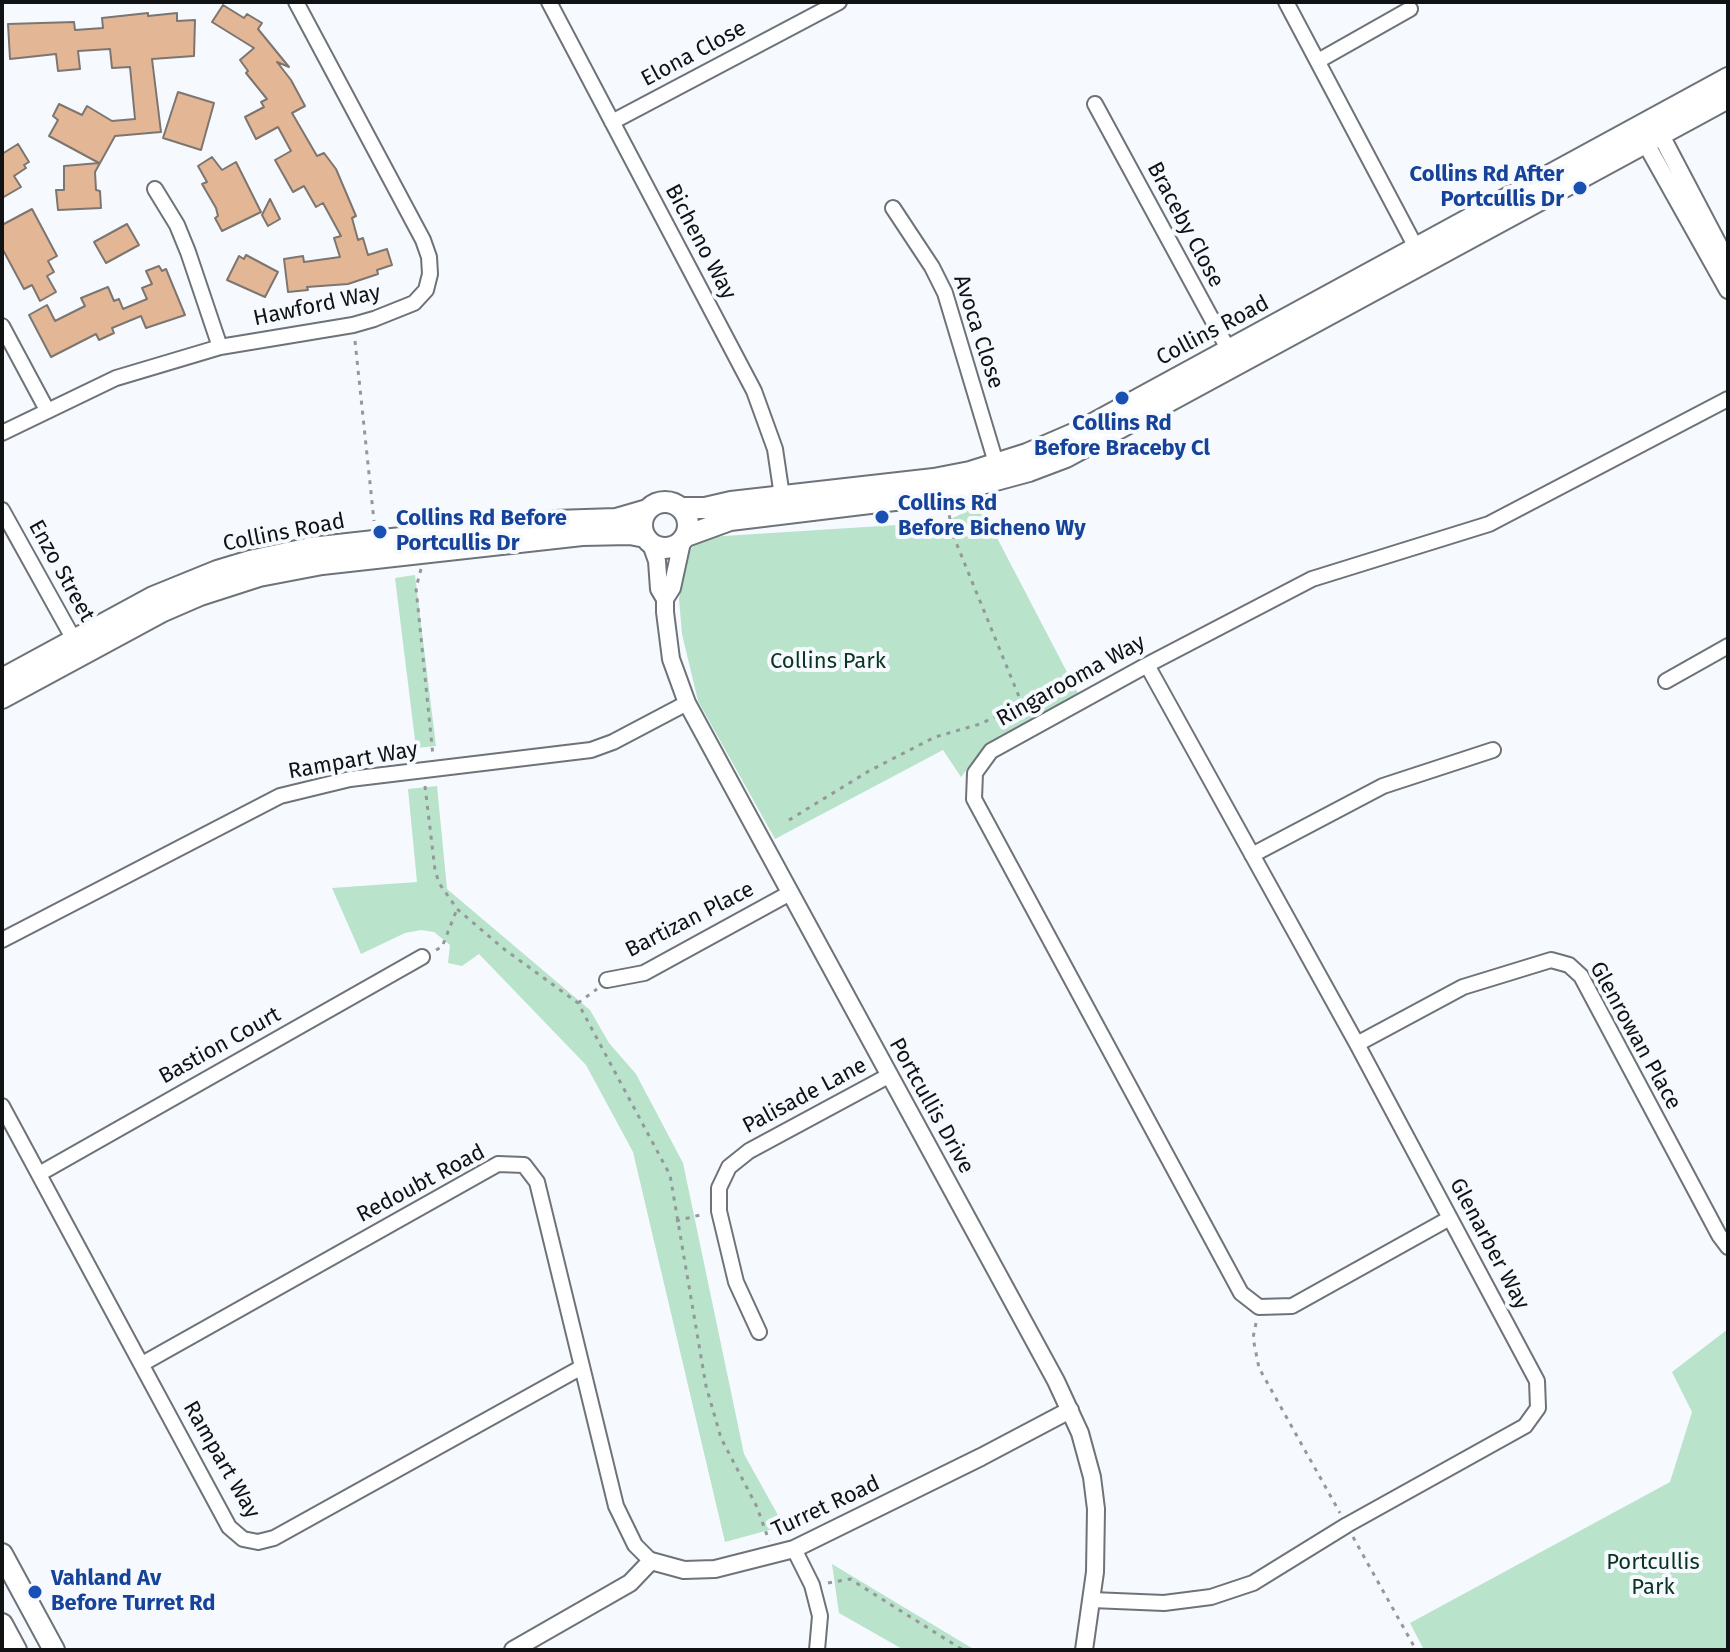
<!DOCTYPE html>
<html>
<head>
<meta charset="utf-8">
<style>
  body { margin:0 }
  #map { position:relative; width:1730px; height:1652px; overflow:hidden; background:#f6fafe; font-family:"Fira Sans",sans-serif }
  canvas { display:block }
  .frame { position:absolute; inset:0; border:4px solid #101214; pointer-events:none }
</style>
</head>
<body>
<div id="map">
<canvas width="1730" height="1652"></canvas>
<div class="frame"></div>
</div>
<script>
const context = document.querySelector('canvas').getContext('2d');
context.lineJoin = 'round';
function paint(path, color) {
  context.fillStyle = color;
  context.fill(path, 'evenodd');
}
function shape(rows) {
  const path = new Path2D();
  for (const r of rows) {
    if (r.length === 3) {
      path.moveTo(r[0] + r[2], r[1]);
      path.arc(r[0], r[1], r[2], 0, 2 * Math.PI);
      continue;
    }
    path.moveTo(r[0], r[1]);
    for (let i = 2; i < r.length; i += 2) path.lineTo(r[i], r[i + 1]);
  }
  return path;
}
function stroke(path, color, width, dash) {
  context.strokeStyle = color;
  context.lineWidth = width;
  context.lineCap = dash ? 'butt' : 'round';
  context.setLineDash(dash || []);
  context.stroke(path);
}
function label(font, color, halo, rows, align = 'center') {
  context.font = font + ' "Fira Sans",sans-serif';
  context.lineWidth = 8;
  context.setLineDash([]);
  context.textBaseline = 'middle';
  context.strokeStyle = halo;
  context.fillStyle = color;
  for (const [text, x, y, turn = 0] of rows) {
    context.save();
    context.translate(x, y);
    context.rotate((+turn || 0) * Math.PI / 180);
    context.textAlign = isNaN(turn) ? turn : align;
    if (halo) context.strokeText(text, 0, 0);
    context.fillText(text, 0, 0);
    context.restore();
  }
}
paint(shape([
  [974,508,982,509,1080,697,986,745,961,777,943,750,775,839,698,701,682,634,679,599,685,557,696,543,708,537,944,522],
  [415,575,436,746,416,748,395,578],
  [437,786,447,889,590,1010,609,1043,636,1074,683,1163,744,1454,784,1526,725,1542,633,1152,586,1065,479,954,462,966,448,963,450,945,434,932,421,930,405,933,361,954,332,888,417,882,408,789],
  [1728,1329,1728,1650,1424,1650,1410,1623,1670,1482,1692,1412,1672,1372],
  [832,1564,975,1650,904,1650,839,1613]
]), '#b9e3ca');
const building = shape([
  [223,5,244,18,247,14,262,23,258,29,289,67,277,62,291,80,305,106,292,113,317,156,324,153,336,169,356,216,352,218,358,240,363,238,368,255,387,249,392,265,377,270,378,274,348,284,307,287,308,290,288,292,284,259,303,256,304,262,340,257,334,238,341,236,323,203,316,207,304,186,293,192,275,160,291,151,278,127,256,139,245,117,264,107,261,102,267,99,246,73,248,71,240,60,254,48,212,22,223,5],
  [148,13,148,16,177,13,177,21,195,20,194,56,152,59,161,132,115,136,95,172,96,190,100,191,101,208,58,210,56,190,64,190,64,166,99,163,49,136,58,120,53,116,59,104,82,115,87,106,112,121,135,119,130,67,112,68,110,49,78,51,80,69,58,71,56,54,10,59,8,24,74,22,75,30,103,28,102,18,148,13],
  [178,92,214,103,201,150,163,138,178,92],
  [18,144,29,162,24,165,26,168,14,176,21,187,2,198,2,154,18,144],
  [212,157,222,170,236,162,261,212,222,231,215,218,218,216,216,208,202,184,207,182,198,166,212,157],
  [270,199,280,219,268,226,262,215,270,199],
  [32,209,57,256,48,261,54,272,47,276,56,292,40,301,32,285,24,289,2,248,2,225,32,209],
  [127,224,139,245,106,263,94,242,127,224],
  [246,255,278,272,265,297,227,280,239,256,244,259,246,255],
  [159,266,162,271,166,269,185,315,146,328,141,316,112,328,114,333,99,340,96,334,51,357,29,315,47,305,55,321,85,306,81,298,108,287,114,301,119,299,123,309,147,299,142,288,152,284,146,271,159,266]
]);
paint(building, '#e3b796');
stroke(building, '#7c7570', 2);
const minor = shape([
  [549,2,754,391,775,449,783,503],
  [1286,2,1419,253],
  [1318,61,1410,9],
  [1095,104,1233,358],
  [612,122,839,2],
  [155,189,177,225,188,252,220,347],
  [893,208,932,267,945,293,999,473],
  [2,326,47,410],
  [2,433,116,378,220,347,353,325,374,319,414,303,426,290,430,274,429,257,423,240,296,2],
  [2,510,78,647],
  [1666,681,1728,646],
  [1252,855,1383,786,1493,750],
  [2,940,280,796,350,779,591,750,613,742,687,703],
  [607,980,644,973,790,893],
  [1357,1044,1463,987,1551,960,1569,965,1581,976,1719,1235,1728,1247],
  [2,1106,229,1527,243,1539,258,1542,274,1538,582,1367],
  [39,1174,422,957],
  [1450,1218,1292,1306,1259,1307,1241,1293,974,799,975,773,991,751,1147,665,1312,579,1489,524,1728,399],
  [759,1332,736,1282,719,1211,719,1188,729,1167,749,1151,890,1075],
  [142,1364,498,1164,524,1165,537,1182,616,1506,635,1545,651,1561],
  [794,1549,812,1585,820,1616,817,1650],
  [1092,1600,1164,1603,1211,1597,1253,1583,1347,1525,1525,1426,1538,1408,1537,1381,1357,1044,1147,665]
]);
const tertiary = shape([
  [1655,124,1728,263],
  [1640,133,1728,290],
  [682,542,672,588,665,599,665,612,671,659,687,703,1056,1381,1080,1433,1092,1477,1096,1509,1095,1572,1084,1650],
  [651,544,657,561,659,589,665,599],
  [513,1650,630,1583,651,1561,684,1570,715,1569,794,1549,981,1457,1070,1410]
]);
const secondary = shape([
  [665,525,23],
  [682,508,705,508,731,502,934,479,970,472,1027,454,1078,432,1728,78],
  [686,536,730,520,944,494,1029,471,1066,457,1728,98],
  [2,679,153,597,217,571,250,561,311,548,555,521,616,519,647,510],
  [2,698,163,611,200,595,259,576,322,564,582,535,630,534,645,537],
  [2,1554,54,1650],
  [2,1624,16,1650]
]);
stroke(minor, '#6d7379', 18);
stroke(tertiary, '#6d7379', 20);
stroke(secondary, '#6d7379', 24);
stroke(shape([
  [355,341,374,521],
  [421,569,416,588,433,756],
  [425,786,435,870,439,883,457,909,504,949,578,1003,670,1175,706,1386,721,1438,757,1507,769,1541],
  [789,820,869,771,935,737,980,724,1022,704,953,535,949,514],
  [436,950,442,947,457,909],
  [578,1003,597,989],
  [676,1221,704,1214],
  [1256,1323,1253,1338,1259,1368,1340,1513],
  [1353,1537,1416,1650],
  [828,1583,850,1579,963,1650]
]), '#94989b', 3, [4, 6]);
stroke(minor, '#fff', 14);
stroke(tertiary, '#fff', 16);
stroke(secondary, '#fff', 20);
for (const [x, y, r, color] of [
  [1580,188,8,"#1a4fb4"],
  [1122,398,8,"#1a4fb4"],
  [882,517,8,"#1a4fb4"],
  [380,532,8,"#1a4fb4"],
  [35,1592,8,"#1a4fb4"]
]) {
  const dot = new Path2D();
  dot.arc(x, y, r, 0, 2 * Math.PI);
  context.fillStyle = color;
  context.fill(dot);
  stroke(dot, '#f6fafe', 3);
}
label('22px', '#101214', '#f6fafe', [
  ["Elona Close",694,54,-28],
  ["Braceby Close",1185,225,62],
  ["Bicheno Way",700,242,62],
  ["Hawford Way",317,306,-12],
  ["Collins Road",1213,331,-28],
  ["Avoca Close",978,332,72],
  ["Collins Road",284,533,-11],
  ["Enzo Street",61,571,61],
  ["Ringarooma Way",1071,681,-29],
  ["Rampart Way",353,761,-10],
  ["Bartizan Place",690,920,-27],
  ["Glenrowan Place",1635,1036,61],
  ["Bastion Court",220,1046,-29],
  ["Palisade Lane",805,1096,-28],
  ["Portcullis Drive",931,1106,61],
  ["Redoubt Road",421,1184,-28],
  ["Glenarber Way",1489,1244,62],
  ["Rampart Way",221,1460,60],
  ["Turret Road",826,1507,-25]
]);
label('bold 22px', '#164399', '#f6fafe', [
  ["Collins Rd After",1564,175,"right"],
  ["Portcullis Dr",1564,200,"right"],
  ["Collins Rd",1122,424,"center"],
  ["Before Braceby Cl",1122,449,"center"],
  ["Collins Rd",898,504],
  ["Before Bicheno Wy",898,529],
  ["Collins Rd Before",396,519],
  ["Portcullis Dr",396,544],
  ["Vahland Av",51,1579],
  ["Before Turret Rd",51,1604]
], 'left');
label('22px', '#0a3420', '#f6fafe', [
  ["Collins Park",828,662],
  ["Portcullis",1653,1563],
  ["Park",1653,1588]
]);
</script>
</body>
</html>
